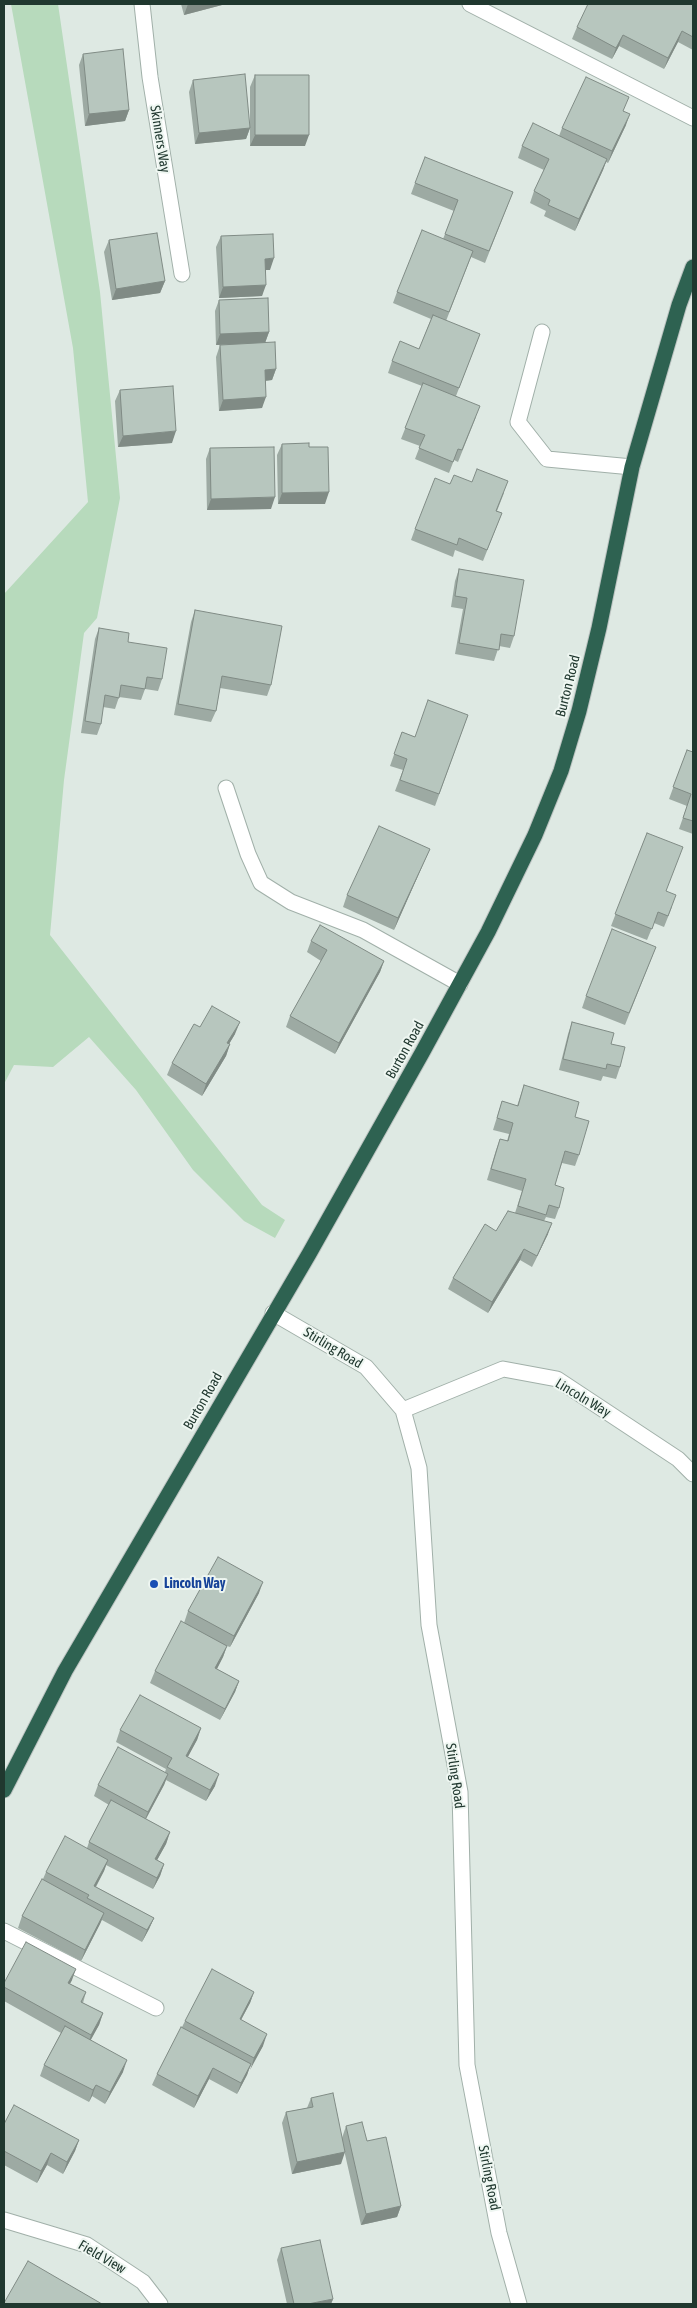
<!DOCTYPE html>
<html>
<head>
<meta charset="utf-8">
<style>
  body { margin:0 }
  #map { position:relative; width:697px; height:2308px; overflow:hidden; background:#dee9e3; font-family:"Asap Condensed",sans-serif }
  canvas { display:block }
  .frame { position:absolute; inset:0; border:5px solid #20382f; pointer-events:none }
</style>
</head>
<body>
<div id="map">
<canvas width="697" height="2308"></canvas>
<div class="frame"></div>
</div>
<script>
const context = document.querySelector('canvas').getContext('2d');
context.lineJoin = 'round';
function paint(path, color) {
  context.fillStyle = color;
  context.fill(path, 'evenodd');
}
function shape(rows) {
  const path = new Path2D();
  for (const r of rows) {
    path.moveTo(r[0], r[1]);
    for (let i = 2; i < r.length; i += 2) path.lineTo(r[i], r[i + 1]);
  }
  return path;
}
function stroke(path, color, width, dash) {
  context.strokeStyle = color;
  context.lineWidth = width;
  context.lineCap = dash ? 'butt' : 'round';
  context.setLineDash(dash || []);
  context.stroke(path);
}
function label(font, color, halo, rows, align = 'center') {
  context.font = font + ' "Asap Condensed",sans-serif';
  context.lineWidth = 4;
  context.setLineDash([]);
  context.textBaseline = 'middle';
  context.strokeStyle = halo;
  context.fillStyle = color;
  for (const [text, x, y, turn = 0] of rows) {
    context.save();
    context.translate(x, y);
    context.rotate((+turn || 0) * Math.PI / 180);
    context.textAlign = isNaN(turn) ? turn : align;
    if (halo) context.strokeText(text, 0, 0);
    context.fillText(text, 0, 0);
    context.restore();
  }
}
paint(shape([
  [11,4,58,4,100,292,120,498,97,618,84,633,64,780,50,935,262,1205,285,1220,275,1238,244,1221,193,1170,136,1090,89,1037,53,1067,14,1065,4,1084,4,594,88,502,73,348]
]), '#b7dabc');
const minor = shape([
  [142,4,150,77,182,274],
  [470,4,693,118],
  [542,332,518,422,547,459,632,467],
  [226,788,248,854,261,883,291,902,363,930,460,984],
  [273,1313,366,1367,403,1410,419,1468,429,1625,460,1792,467,2065,499,2233,519,2304],
  [403,1410,503,1369,557,1379,678,1459,693,1474],
  [4,1931,156,2008],
  [4,2220,87,2245,143,2282,160,2304]
]);
const highway = shape([
  [4,1790,65,1671,309,1254,422,1053,488,932,535,835,561,771,579,711,599,628,632,467,679,305,693,267]
]);
stroke(minor, '#a1b0a9', 17);
stroke(highway, '#bcc3c1', 17);
stroke(minor, '#fff', 15);
stroke(highway, '#2e6251', 15);
paint(shape([
  [181,4,222,4,222,5,184,15],
  [693,4,693,50,678,42,664,69,619,46,612,59,572,39,577,27],
  [83,54,129,110,125,121,85,126,79,65],
  [255,75,305,146,250,146,250,128,246,139,195,144,189,92,193,80,250,127,250,87],
  [624,111,626,125,608,163,606,162,603,170,575,231,544,216,546,211,530,203,534,191,544,170,518,158,522,146,559,136,562,128],
  [415,183,513,192,485,263,471,257,446,321,480,334,456,396,476,417,458,462,454,460,449,473,415,459,420,446,401,439,422,386,388,373,392,361,419,349,431,319,393,303,397,292,443,239,454,211,411,194],
  [221,236,270,270,266,270,262,296,219,298,216,247],
  [109,240,165,281,160,293,112,300,104,252],
  [219,300,269,332,265,343,276,369,272,380,266,381,262,408,219,411,216,357,220,345,234,344,216,345,215,311],
  [120,390,172,443,118,447,115,401],
  [282,444,309,447,325,504,278,504,277,455],
  [210,448,271,509,207,510,206,459],
  [472,482,504,493,497,511,502,513,483,561,455,550,453,557,411,540,415,529],
  [459,569,514,636,510,648,499,646,494,661,455,654,463,609,451,607,455,581],
  [195,610,271,685,267,696,220,688,216,711,211,722,174,715,191,622],
  [99,628,128,642,162,679,158,691,145,689,141,700,119,697,115,709,103,707,101,724,97,735,81,733,95,639],
  [468,715,435,806,395,791,403,770,390,766,402,732,415,737],
  [687,750,693,752,693,834,679,829,687,806,669,799],
  [647,833,672,907,664,927,654,923,647,940,611,926],
  [430,849,425,860,394,930,343,907,347,895],
  [311,941,384,961,380,972,335,1054,286,1027,290,1016,321,961,307,952],
  [656,947,625,1025,582,1008,586,996],
  [572,1022,611,1044,620,1067,616,1079,603,1076,601,1081,559,1070,568,1034],
  [200,1027,235,1034,229,1044,230,1044,226,1056,202,1096,167,1075,172,1063],
  [524,1085,575,1117,579,1155,575,1166,562,1163,555,1185,559,1208,555,1219,546,1217,544,1221,548,1234,532,1267,520,1260,488,1313,448,1289,453,1278,496,1231,515,1213,522,1191,487,1180,496,1150,500,1139,507,1141,509,1134,493,1130,502,1101,517,1106],
  [259,1593,230,1647,227,1646,223,1657,217,1669,239,1681,235,1692,220,1720,150,1683,155,1671,184,1623,188,1611],
  [201,1728,197,1740,187,1757,215,1786,206,1801,166,1780,164,1785,146,1819,170,1832,166,1844,157,1860,164,1864,160,1876,153,1889,106,1865,104,1871,96,1887,154,1918,149,1929,142,1942,102,1920,81,1961,18,1928,22,1916,43,1879,46,1872,87,1848,89,1842,109,1805,94,1796,98,1785,165,1772,166,1769,116,1742,120,1730],
  [72,1980,70,1984,86,1992,83,2003,103,2013,99,2025,90,2040,123,2072,105,2104,92,2096,89,2102,40,2076,44,2065,61,2033,4,2001,4,1983],
  [254,1992,250,2003,241,2020,263,2046,249,2069,247,2075,237,2094,209,2079,194,2108,152,2085,157,2074,182,2027,185,2021],
  [311,2098,342,2138,346,2126,367,2141,401,2206,397,2217,361,2225,342,2141,341,2164,292,2174,282,2123,286,2112,307,2108],
  [4,2124,79,2140,75,2151,63,2174,47,2165,37,2183,4,2165],
  [281,2248,333,2299,331,2304,287,2304,277,2260]
]), '#9daaa3');
paint(shape([
  [188,4,222,4,222,5,184,15],
  [682,31,678,42,664,69,668,58],
  [623,35,619,46,612,59,616,48],
  [129,110,125,121,85,126,89,114],
  [630,114,626,125,608,163,612,151],
  [250,128,246,139,195,144,199,133],
  [255,135,309,135,305,146,250,146],
  [607,159,603,170,575,231,579,219],
  [274,258,270,270,261,270,265,259],
  [165,281,160,293,112,300,116,289],
  [266,285,262,296,219,298,223,287],
  [269,332,265,343,216,345,220,334],
  [276,369,272,380,261,381,265,370],
  [266,397,262,408,219,411,223,400],
  [176,431,172,443,118,447,123,436],
  [329,492,325,504,278,504,282,493],
  [275,497,271,509,207,510,211,499],
  [430,849,425,860,394,930,398,918],
  [384,961,380,972,335,1054,339,1043],
  [240,1022,235,1034,223,1054,227,1043],
  [230,1044,226,1056,202,1096,206,1084],
  [552,1223,548,1234,532,1267],
  [524,1249,520,1260,488,1313,492,1302],
  [263,1582,259,1593,230,1647,234,1636],
  [227,1646,223,1657,211,1680,215,1668],
  [239,1681,235,1692,220,1720,225,1709],
  [201,1728,197,1740,182,1768,186,1756],
  [168,1774,164,1785,143,1824,148,1812],
  [219,1774,215,1786,206,1801,210,1790],
  [170,1832,166,1844,151,1871,155,1859],
  [108,1860,104,1871,90,1897,94,1886],
  [164,1864,160,1876,153,1889,157,1878],
  [104,1913,100,1924,81,1961,85,1950],
  [154,1918,149,1929,142,1942,147,1930],
  [76,1969,72,1980,64,1994,68,1983],
  [254,1992,250,2003,235,2031,240,2019],
  [103,2013,99,2025,87,2047,91,2035],
  [267,2034,263,2046,250,2070,254,2058],
  [127,2060,123,2072,105,2104,110,2092],
  [251,2064,247,2075,237,2094,241,2083],
  [213,2068,209,2079,194,2108,198,2096],
  [96,2085,92,2096,89,2102,93,2090],
  [79,2140,75,2151,63,2174,67,2162],
  [345,2152,341,2164,292,2174,297,2162],
  [51,2153,47,2165,37,2183,41,2171],
  [401,2206,397,2217,361,2225,366,2214],
  [333,2299,331,2304,308,2304]
]), '#808b85');
const building = shape([
  [588,4,693,4,693,37,682,31,668,58,623,35,616,48,577,27,588,4],
  [123,49,129,110,89,114,83,54,123,49],
  [245,74,250,128,199,133,193,80,245,74],
  [255,75,309,75,309,135,255,135,255,75],
  [586,77,629,97,623,111,630,114,612,151,562,128,586,77],
  [533,123,607,159,579,219,548,205,550,200,534,191,549,159,522,146,533,123],
  [425,157,513,192,489,251,445,234,458,200,415,183,425,157],
  [422,230,473,251,449,312,397,292,422,230],
  [157,233,165,281,116,289,109,240,157,233],
  [273,234,274,258,265,259,266,285,223,287,221,236,273,234],
  [268,298,269,332,220,334,219,300,268,298],
  [433,315,480,334,459,388,392,361,400,341,419,349,433,315],
  [275,342,276,369,265,370,266,397,223,400,220,345,275,342],
  [423,383,480,406,462,450,458,449,453,462,419,448,425,435,405,428,423,383],
  [173,386,176,431,123,436,120,390,173,386],
  [309,443,309,447,328,447,329,492,282,493,282,444,309,443],
  [274,447,275,497,211,499,210,448,274,447],
  [477,469,508,481,496,511,502,513,487,550,459,538,457,545,415,529,435,478,450,484,454,475,472,482,477,469],
  [459,569,524,580,514,636,501,634,499,650,459,643,467,598,455,596,459,569],
  [195,610,282,626,271,685,222,676,216,711,178,704,195,610],
  [99,628,129,633,128,642,167,648,162,679,147,677,145,689,121,685,119,698,105,695,101,724,85,721,99,628],
  [428,700,468,715,439,794,400,780,407,759,394,754,402,732,415,737,428,700],
  [687,750,693,752,693,821,683,818,691,794,673,787,687,750],
  [379,826,430,849,398,918,347,895,379,826],
  [647,833,683,847,666,891,676,895,668,916,658,912,652,929,615,914,647,833],
  [320,925,384,961,339,1043,290,1016,327,950,311,941,320,925],
  [612,929,656,947,629,1013,586,996,612,929],
  [212,1006,240,1022,227,1043,230,1044,206,1084,172,1063,194,1024,200,1027,212,1006],
  [572,1022,614,1033,611,1044,625,1047,620,1067,607,1064,606,1069,563,1059,572,1022],
  [524,1085,579,1102,575,1117,589,1121,579,1155,565,1151,555,1185,564,1188,559,1208,549,1205,546,1215,518,1206,526,1179,491,1169,500,1139,508,1141,513,1123,497,1118,502,1101,518,1106,524,1085],
  [508,1211,552,1223,537,1256,524,1249,492,1302,453,1278,485,1224,496,1231,508,1211],
  [218,1557,263,1582,234,1636,188,1611,218,1557],
  [181,1621,227,1646,215,1668,239,1681,225,1709,155,1671,181,1621],
  [140,1695,201,1728,186,1756,219,1774,210,1790,167,1767,172,1758,120,1730,140,1695],
  [118,1747,168,1774,148,1812,98,1785,118,1747],
  [111,1800,170,1832,155,1859,164,1864,157,1878,89,1842,111,1800],
  [65,1836,108,1860,94,1886,154,1918,147,1930,87,1898,89,1895,46,1872,65,1836],
  [42,1879,104,1913,85,1950,22,1916,42,1879],
  [26,1942,76,1969,68,1983,86,1992,81,2002,103,2013,91,2035,4,1987,4,1983,26,1942],
  [212,1969,254,1992,240,2019,267,2034,254,2058,185,2021,212,1969],
  [65,2026,127,2060,110,2092,96,2085,93,2090,44,2065,65,2026],
  [181,2027,251,2064,241,2083,213,2068,198,2096,157,2074,181,2027],
  [333,2093,345,2152,297,2162,286,2112,313,2107,311,2098,333,2093],
  [14,2105,79,2140,67,2162,51,2153,41,2171,4,2151,4,2124,14,2105],
  [362,2122,367,2141,386,2137,401,2206,366,2214,346,2126,362,2122],
  [320,2240,333,2299,308,2304,294,2304,281,2248,320,2240],
  [28,2261,102,2304,4,2304,4,2303,28,2261]
]);
paint(building, '#b7c6be');
stroke(building, '#808b85', 1);
for (const [x, y, r, color] of [
  [154,1584,5,"#1a4fb4"]
]) {
  const dot = new Path2D();
  dot.arc(x, y, r, 0, 2 * Math.PI);
  context.fillStyle = color;
  context.fill(dot);
  stroke(dot, '#eef6f1', 2);
}
label('14px', '#20382f', '#eef6f1', [
  ["Skinners Way",160,139,81],
  ["Burton Road",568,686,-76],
  ["Burton Road",405,1050,-61],
  ["Stirling Road",333,1348,31],
  ["Lincoln Way",583,1398,31],
  ["Burton Road",203,1401,-60],
  ["Stirling Road",455,1776,82],
  ["Stirling Road",489,2178,79],
  ["Field View",102,2257,30]
]);
label('bold 14px', '#164399', '#eef6f1', [
  ["Lincoln Way",164,1584]
], 'left');
</script>
</body>
</html>
